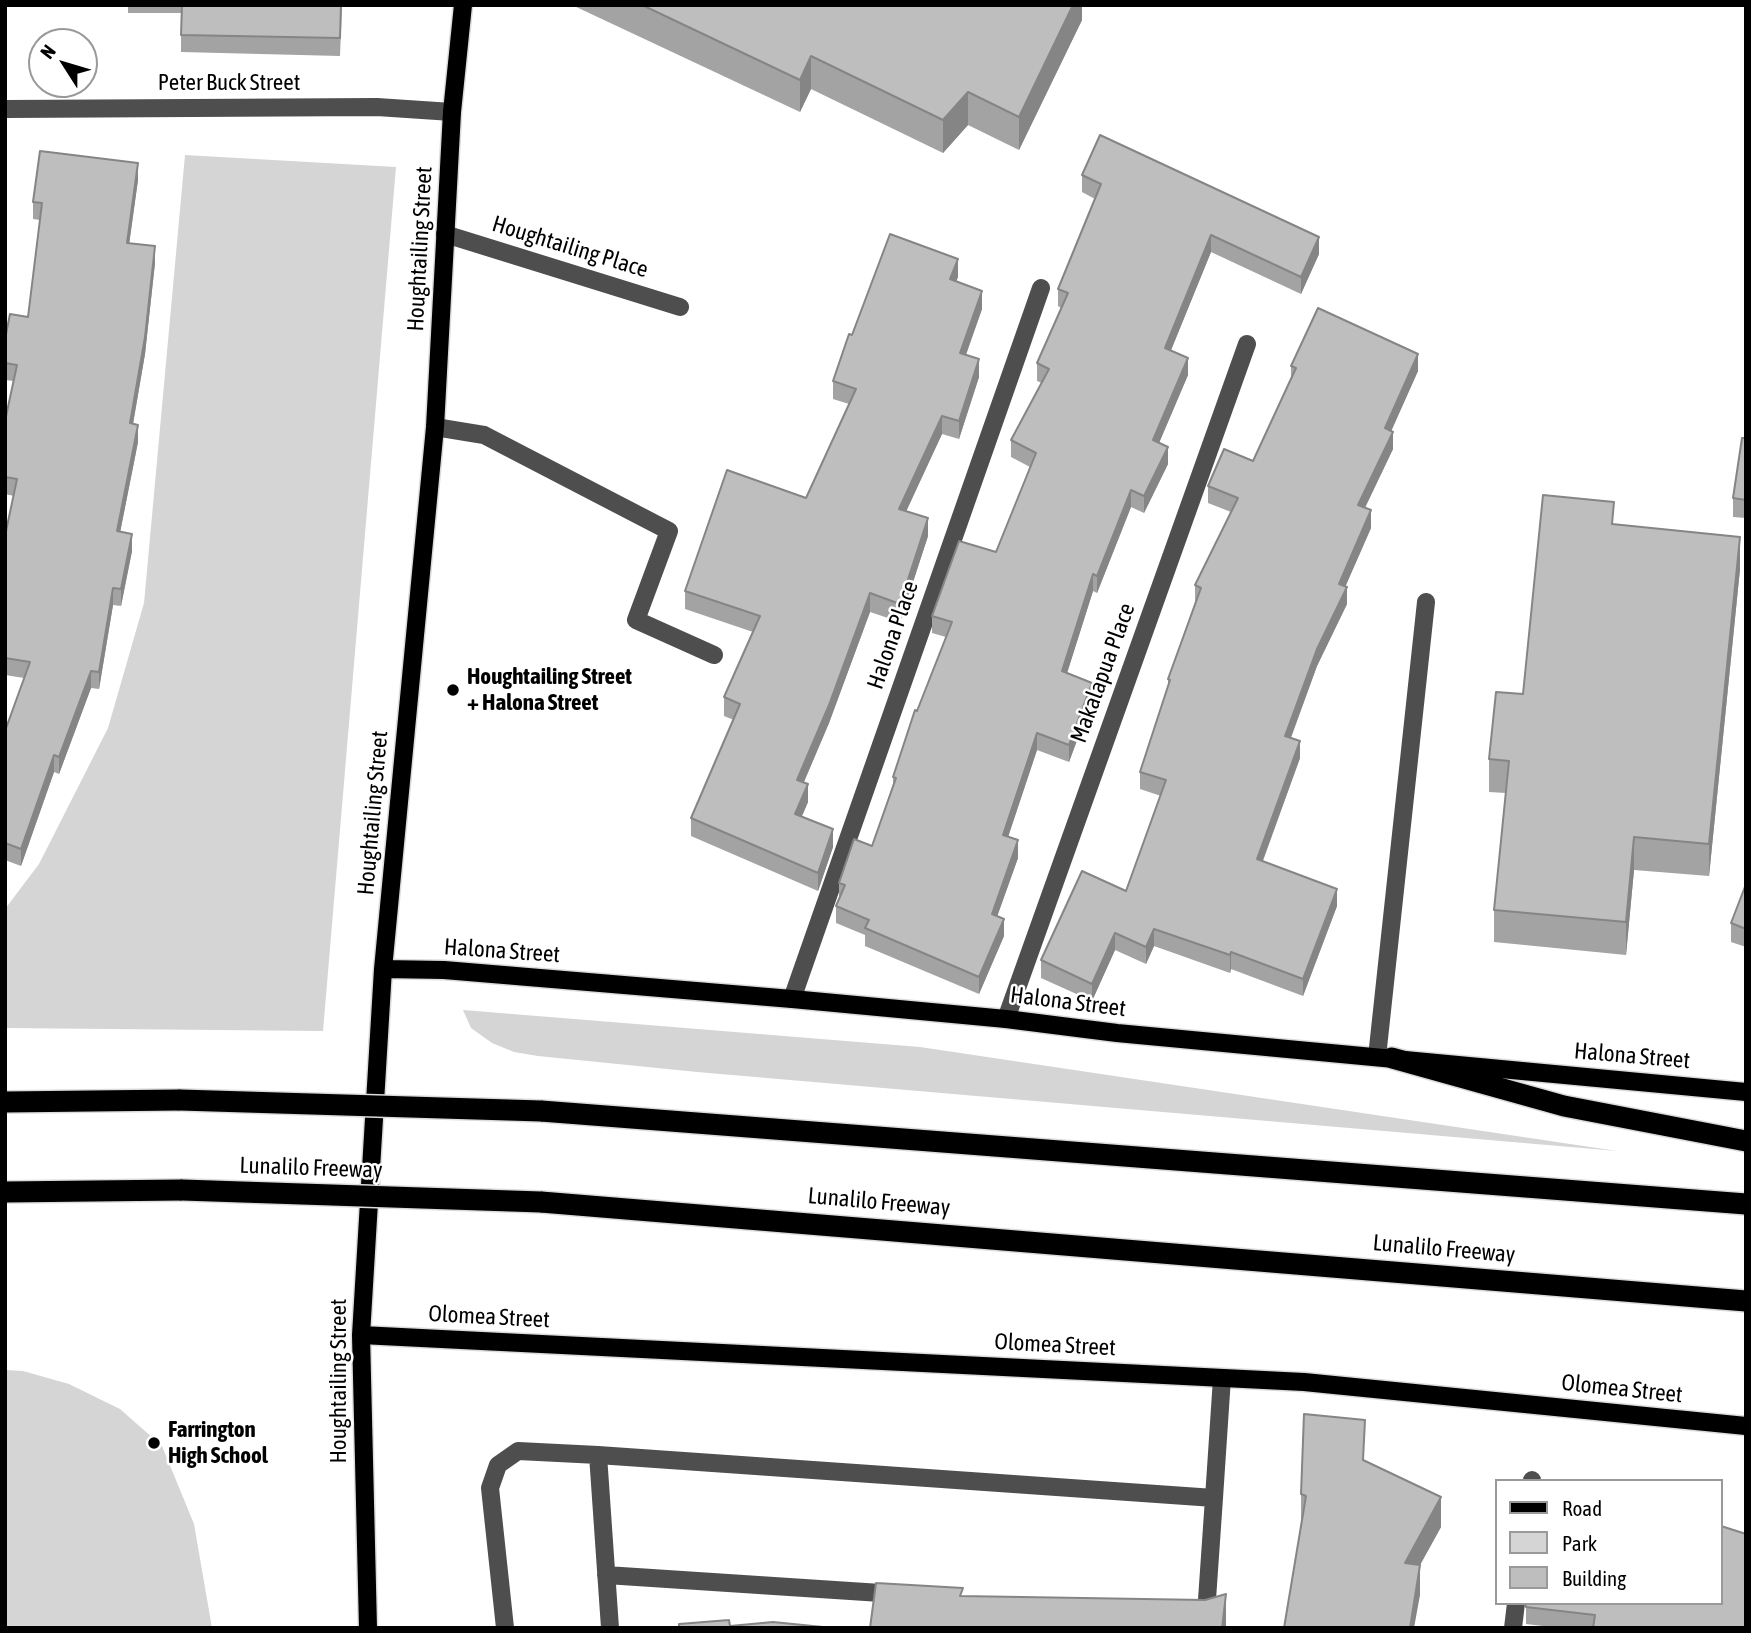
<!DOCTYPE html>
<html>
<head>
<meta charset="utf-8">
<style>
  body { margin:0 }
  #map { position:relative; width:1751px; height:1633px; overflow:hidden; background:#fff; font-family:"Asap Condensed",sans-serif }
  canvas { display:block }
  .frame { position:absolute; inset:0; border:7px solid #000; pointer-events:none }
  .legend { position:absolute; left:1495px; top:1479px; width:228px; height:126px; box-sizing:border-box; background:#fff; border:2px solid #999; margin:0; padding:9px 12px; list-style:none; font-size:21px; color:#000 }
  .legend li { display:flex; align-items:center; gap:14px; height:35px }
  .legend b { width:35px; border:2px solid #999 }
  .north { position:absolute; left:28px; top:28px; width:70px; height:70px; box-sizing:border-box; background:#fff; border:2px solid #999; border-radius:50%; rotate:307deg; font-size:19px; font-weight:700; line-height:28px; text-align:center; color:#000 }
  .north::after { content:''; display:block; margin:auto; width:24px; height:32px; background:#000; clip-path:polygon(50% 0,100% 100%,50% 72%,0 100%) }
</style>
</head>
<body>
<div id="map">
<canvas width="1751" height="1633"></canvas>
<div class="frame"></div>
<ul class="legend">
<li><b style="height:9px;background:#000"></b>Road</li>
<li><b style="height:19px;background:#d5d5d5"></b>Park</li>
<li><b style="height:19px;background:#bebebe"></b>Building</li>
</ul>
<div class="north">N</div>
</div>
<script>
const context = document.querySelector('canvas').getContext('2d');
context.lineJoin = 'round';
function paint(path, color) {
  context.fillStyle = color;
  context.fill(path, 'evenodd');
}
function shape(rows) {
  const path = new Path2D();
  for (const r of rows) {
    path.moveTo(r[0], r[1]);
    for (let i = 2; i < r.length; i += 2) path.lineTo(r[i], r[i + 1]);
  }
  return path;
}
function stroke(path, color, width, dash) {
  context.strokeStyle = color;
  context.lineWidth = width;
  context.lineCap = dash ? 'butt' : 'round';
  context.setLineDash(dash || []);
  context.stroke(path);
}
function label(font, color, halo, rows, align = 'center') {
  context.font = font + ' "Asap Condensed",sans-serif';
  context.lineWidth = 5;
  context.setLineDash([]);
  context.textBaseline = 'middle';
  context.strokeStyle = halo;
  context.fillStyle = color;
  for (const [text, x, y, turn = 0] of rows) {
    context.save();
    context.translate(x, y);
    context.rotate((+turn || 0) * Math.PI / 180);
    context.textAlign = isNaN(turn) ? turn : align;
    if (halo) context.strokeText(text, 0, 0);
    context.fillText(text, 0, 0);
    context.restore();
  }
}
paint(shape([
  [185,155,396,167,323,1031,5,1028,5,909,39,864,108,728,144,603],
  [463,1010,920,1047,1617,1151,697,1072,538,1056,514,1052,492,1043,471,1028],
  [5,1370,23,1371,69,1384,120,1409,162,1446,194,1524,212,1628,5,1628]
]), '#d5d5d5');
const major = shape([
  [383,969,444,970,792,999,1006,1019,1117,1033,1746,1092],
  [361,1335,1304,1382,1746,1426],
  [368,1628,361,1335,383,969,435,427,452,112,463,5]
]);
const highway = shape([
  [1392,1058,1564,1106,1746,1141],
  [5,1102,180,1100],
  [541,1111,1746,1204],
  [5,1192,182,1190],
  [541,1202,1746,1301]
]);
stroke(major, '#dbdbdb', 21);
stroke(highway, '#dbdbdb', 24);
stroke(shape([
  [5,109,377,107,452,112],
  [445,234,680,307],
  [435,427,484,435,669,531,636,620,714,655],
  [792,999,1041,288],
  [1006,1019,1247,344],
  [1377,1057,1426,602],
  [1532,1481,1532,1480],
  [606,1575,896,1594],
  [1197,1614,1206,1614,1214,1498],
  [505,1628,490,1488,498,1465,518,1451,598,1455],
  [610,1628,598,1455,1214,1498,1222,1378],
  [1513,1628,1516,1603]
]), '#4e4e4e', 18);
stroke(major, '#000', 18);
stroke(highway, '#000', 21);
const highwayBridge = shape([
  [180,1100,541,1111],
  [182,1190,541,1202]
]);
stroke(highwayBridge, '#dbdbdb', 24, []);
stroke(highwayBridge, '#000', 21);
paint(shape([
  [128,5,342,5,340,56,181,52,181,13,128,13],
  [572,5,1082,5,1082,20,1019,150,968,125,943,153,811,89,800,112],
  [1082,175,1319,254,1301,294,1211,252,1171,350,1188,375,1159,443,1168,464,1144,513,1131,507,1097,593,1093,591,1067,673,1092,700,1069,762,1037,750,1008,837,1018,858,997,916,1004,936,979,994,865,946,865,935,836,923,836,906,839,900,839,883,872,846,893,784,893,777,917,711,946,637,932,633,932,616,996,552,1030,467,1011,457,1011,440,1042,383,1037,381,1037,363,1061,308,1058,306,1058,289,1095,199,1082,192],
  [138,180,129,243,155,263,145,354,133,424,138,442,120,532,132,551,121,606,113,605,99,689,91,688,59,774,54,772,21,866,5,860,5,731,24,678,5,675,5,536,14,496,5,494,5,421,13,381,5,380,5,339,28,317,40,220,33,219,33,202],
  [958,277,956,281,982,309,966,355,979,377,959,439,942,434,906,511,928,536,900,622,870,612,829,723,804,782,808,802,802,816,833,847,818,891,691,836,691,818,734,720,724,716,724,697,753,632,685,609,685,591,806,498,849,404,833,399,833,381,852,335],
  [1291,366,1418,371,1391,431,1393,449,1365,508,1371,528,1345,587,1347,604,1317,666,1291,738,1300,758,1263,861,1337,906,1303,996,1231,969,1230,973,1154,946,1146,964,1115,950,1092,1001,1041,978,1041,960,1126,891,1161,796,1140,789,1140,772,1168,689,1168,679,1195,602,1195,585,1231,512,1208,503,1208,486,1253,461,1291,378],
  [1746,437,1746,518,1733,517,1733,498],
  [1614,524,1740,569,1709,876,1634,870,1626,955,1494,942,1494,910,1506,793,1489,792,1489,759,1523,694],
  [1746,884,1746,947,1731,942,1731,923],
  [1364,1460,1441,1527,1420,1565,1420,1595,1301,1523,1301,1494],
  [1526,1603,1746,1628,1560,1628,1526,1624]
]), '#a3a3a3');
paint(shape([
  [1073,5,1082,5,1082,20,1019,150,1019,117],
  [811,56,811,89,800,112,800,80],
  [968,92,968,125,943,153,943,120],
  [138,163,138,180,127,260,127,243],
  [1211,235,1211,252,1165,365,1165,348],
  [1319,237,1319,254,1301,294,1301,277],
  [155,246,155,263,145,354,130,441,130,423],
  [958,259,958,277,950,297,950,279],
  [982,291,982,309,960,371,960,353],
  [1418,354,1418,371,1385,445,1385,428],
  [1188,358,1188,375,1153,457,1153,440],
  [979,359,979,377,959,439,959,421],
  [942,416,942,434,899,527,899,509],
  [138,425,138,442,117,548,117,531],
  [1393,432,1393,449,1358,522,1358,505],
  [1168,447,1168,464,1144,513,1144,496],
  [1131,490,1131,507,1097,593,1097,576],
  [1371,510,1371,528,1339,601,1339,584],
  [928,518,928,536,900,622,900,604],
  [132,534,132,551,121,606,121,589],
  [1740,537,1740,569,1709,876,1709,844],
  [1093,574,1093,591,1062,689,1062,671],
  [1347,587,1347,604,1317,666,1285,753,1285,736,1317,649],
  [113,588,113,605,99,689,99,672],
  [870,593,870,612,829,723,797,798,797,780],
  [91,671,91,688,59,774,59,757],
  [1092,683,1092,700,1069,762,1069,745],
  [1037,733,1037,750,1003,852,1003,835],
  [1300,741,1300,758,1257,876,1257,859],
  [54,755,54,772,21,866,21,849],
  [808,784,808,802,795,832,795,814],
  [833,829,833,847,818,891,818,873],
  [1634,837,1634,870,1626,955,1626,922],
  [1018,840,1018,858,992,931,992,914],
  [1337,889,1337,906,1303,996,1303,979],
  [1004,919,1004,936,979,994,979,977],
  [1154,929,1154,946,1146,964,1146,947],
  [1115,933,1115,950,1092,1001,1092,984],
  [1231,952,1231,969,1230,973,1230,955],
  [1441,1497,1441,1527,1420,1565,1420,1595,1414,1628,1410,1628,1405,1563],
  [1226,1594,1226,1628,1222,1628]
]), '#858585');
const building = shape([
  [182,5,341,5,340,38,181,35,182,5],
  [642,5,1073,5,1019,117,968,92,943,120,811,56,800,80,642,5],
  [1100,135,1319,237,1301,277,1211,235,1165,348,1188,358,1153,440,1168,447,1144,496,1131,490,1097,576,1093,574,1062,671,1092,683,1069,745,1037,733,1003,835,1018,840,992,914,1004,919,979,977,865,928,869,920,836,906,845,885,839,883,854,839,872,846,896,778,893,777,915,710,917,711,952,622,932,616,959,541,996,552,1036,453,1011,440,1049,369,1037,363,1068,293,1058,289,1101,184,1082,175,1100,135],
  [40,151,138,163,127,243,155,246,145,337,130,423,138,425,117,531,132,534,121,589,113,588,99,672,91,671,59,757,54,755,21,849,5,843,5,731,30,662,5,658,5,536,17,479,5,477,5,421,17,365,5,363,5,339,10,314,28,317,42,203,33,202,40,151],
  [890,234,958,259,950,279,982,291,960,353,979,359,959,421,942,416,899,509,928,518,900,604,870,593,829,705,797,780,808,784,795,814,833,829,818,873,691,818,740,704,724,697,760,616,685,591,727,470,806,498,856,389,833,381,849,334,852,335,890,234],
  [1318,308,1418,354,1385,428,1393,432,1358,505,1371,510,1339,584,1347,587,1317,649,1285,736,1300,741,1257,859,1337,889,1303,979,1231,952,1230,955,1154,929,1146,947,1115,933,1092,984,1041,960,1082,871,1126,891,1166,780,1140,772,1170,680,1168,679,1201,588,1195,585,1238,498,1208,486,1224,449,1253,461,1296,368,1291,366,1318,308],
  [1746,437,1746,500,1733,498,1742,438,1746,438,1746,437],
  [1543,495,1614,502,1612,524,1740,537,1709,844,1634,837,1626,922,1494,910,1509,761,1489,759,1496,692,1523,694,1543,495],
  [1746,884,1746,929,1731,923,1746,884],
  [1304,1414,1365,1420,1363,1460,1441,1497,1405,1563,1420,1565,1410,1628,1284,1628,1306,1496,1301,1494,1304,1414],
  [1721,1526,1746,1534,1746,1628,1593,1628,1595,1615,1526,1607,1526,1603,1721,1603,1721,1526],
  [876,1583,963,1588,960,1596,1205,1600,1226,1594,1222,1628,870,1628,876,1583],
  [729,1620,730,1626,773,1622,833,1628,679,1628,679,1624,729,1620]
]);
paint(building, '#bebebe');
stroke(building, '#858585', 2);
for (const [x, y, r, color] of [
  [453,690,7,"#000"],
  [154,1443,7,"#000"]
]) {
  const dot = new Path2D();
  dot.arc(x, y, r, 0, 2 * Math.PI);
  context.fillStyle = color;
  context.fill(dot);
  stroke(dot, '#fff', 2.5);
}
label('23px', '#000', '#fff', [
  ["Peter Buck Street",229,83],
  ["Houghtailing Place",570,247,17],
  ["Houghtailing Street",420,249,-87],
  ["Halona Place",893,635,-71],
  ["Makalapua Place",1103,673,-70],
  ["Houghtailing Street",373,813,-85],
  ["Halona Street",502,951,4],
  ["Halona Street",1068,1002,7],
  ["Halona Street",1632,1056,5],
  ["Lunalilo Freeway",311,1168,2],
  ["Lunalilo Freeway",879,1202,5],
  ["Lunalilo Freeway",1444,1249,5],
  ["Olomea Street",489,1317,3],
  ["Olomea Street",1055,1345,3],
  ["Houghtailing Street",339,1381,-90],
  ["Olomea Street",1622,1389,6]
]);
label('bold 23px', '#000', '#fff', [
  ["Houghtailing Street",467,677],
  ["+ Halona Street",467,703],
  ["Farrington",168,1430],
  ["High School",168,1456]
], 'left');
</script>
</body>
</html>
